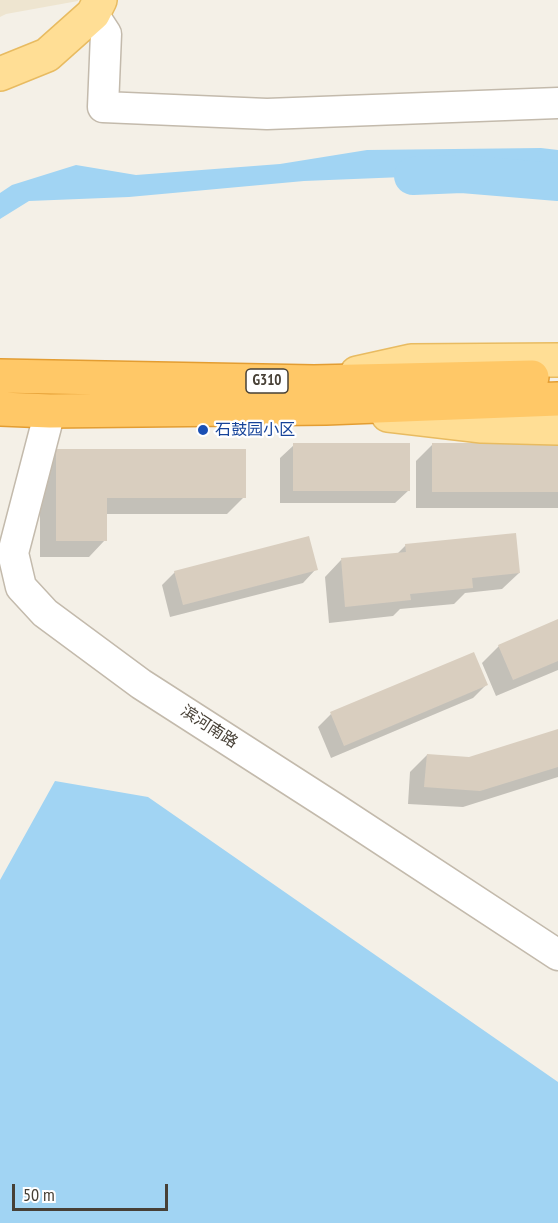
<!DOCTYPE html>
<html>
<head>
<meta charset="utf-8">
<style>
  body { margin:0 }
  #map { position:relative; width:558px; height:1223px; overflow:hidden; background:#f4f0e7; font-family:"PT Sans Narrow",sans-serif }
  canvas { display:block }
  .scale { position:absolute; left:12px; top:1184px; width:156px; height:27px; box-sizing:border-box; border:3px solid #474036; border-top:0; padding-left:8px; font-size:18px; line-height:21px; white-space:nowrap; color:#474036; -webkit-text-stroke:4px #fff; paint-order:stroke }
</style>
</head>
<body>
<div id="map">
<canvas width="558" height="1223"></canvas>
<div class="scale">50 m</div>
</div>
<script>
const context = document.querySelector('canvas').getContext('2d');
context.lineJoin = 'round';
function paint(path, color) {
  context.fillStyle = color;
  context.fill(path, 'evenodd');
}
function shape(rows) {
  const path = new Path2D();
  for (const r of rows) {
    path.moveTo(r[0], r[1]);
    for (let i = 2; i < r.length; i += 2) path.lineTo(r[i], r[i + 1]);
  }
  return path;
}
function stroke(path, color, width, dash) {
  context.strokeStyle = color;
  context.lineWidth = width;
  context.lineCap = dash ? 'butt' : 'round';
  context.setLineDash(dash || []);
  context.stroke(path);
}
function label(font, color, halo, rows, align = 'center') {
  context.font = font + ' "PT Sans Narrow","Noto Sans SC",sans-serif';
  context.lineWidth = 4.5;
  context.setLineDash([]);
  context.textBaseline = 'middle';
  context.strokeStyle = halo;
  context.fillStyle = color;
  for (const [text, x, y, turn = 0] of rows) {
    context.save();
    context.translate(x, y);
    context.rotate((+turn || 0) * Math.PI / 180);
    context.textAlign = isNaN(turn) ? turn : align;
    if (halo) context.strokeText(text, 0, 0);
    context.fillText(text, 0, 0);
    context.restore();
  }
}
paint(shape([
  [0,0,78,0,78,1,6,14,0,17]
]), '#eee5d0');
paint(shape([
  [541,148,558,150,558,176,503,173,304,181,129,197,29,201,0,219,0,193,12,185,76,165,136,175,280,164,367,150],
  [55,781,148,797,558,1082,558,1223,0,1223,0,880]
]), '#a1d4f3');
paint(shape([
  [433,444,558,444,558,508,416,508,416,461],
  [294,445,409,490,395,503,280,503,280,458],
  [57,451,244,497,227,514,106,514,105,540,89,557,40,557,40,468],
  [406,545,519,573,502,589,465,593,454,604,400,609,393,616,329,623,325,577,341,560,397,554],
  [316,569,303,583,170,617,162,585,175,572],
  [558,621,558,670,496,696,482,663,499,646],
  [486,685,473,698,331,758,318,727,331,714],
  [558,730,558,777,463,807,408,804,410,772,427,755,470,758]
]), '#0003');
stroke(shape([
  [413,176,462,174,558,182]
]), '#a1d4f3', 38);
paint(shape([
  [293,443,410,443,410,491,293,491],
  [432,443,558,443,558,492,432,492],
  [56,449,246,449,246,498,107,498,107,541,56,541],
  [516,533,520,573,472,578,473,588,410,594,411,600,345,607,341,558,406,552,405,544],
  [309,536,318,570,183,605,174,571],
  [558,619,558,661,513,680,498,645],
  [474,652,488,685,344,746,330,712],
  [558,729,558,767,480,791,424,787,427,754,469,757]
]), '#d9cebf');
const minor = shape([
  [93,14,106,34,103,107,267,114,558,103],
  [50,411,13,553,21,587,45,613,141,684,334,808,558,955]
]);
const major = shape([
  [0,74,47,55,93,14,100,0],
  [357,373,411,361,558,360],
  [388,415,482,426,558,428]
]);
const highway = shape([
  [0,376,314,382,532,377],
  [0,409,50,411,326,408,558,399]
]);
stroke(minor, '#c3baac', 33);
stroke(major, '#e8bb61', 36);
stroke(highway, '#e39d32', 36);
stroke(minor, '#fff', 30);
stroke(major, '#ffde95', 33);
stroke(highway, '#ffc867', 33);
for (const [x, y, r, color] of [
  [203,430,6,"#1a4fb4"]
]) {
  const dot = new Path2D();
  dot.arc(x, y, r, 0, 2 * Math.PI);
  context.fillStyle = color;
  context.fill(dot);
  stroke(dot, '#fff', 2);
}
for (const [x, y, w] of [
  [267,381,42]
]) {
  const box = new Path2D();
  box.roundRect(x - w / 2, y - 12, w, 24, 4.5);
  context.fillStyle = '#fff';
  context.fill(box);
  stroke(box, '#474036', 1.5);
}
label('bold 15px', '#474036', null, [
  ["G310",267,381]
]);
label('16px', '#164399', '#fff', [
  ["石鼓园小区",215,430]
], 'left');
label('16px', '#474036', '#fff', [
  ["滨河南路",209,727,33]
]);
</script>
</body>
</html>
